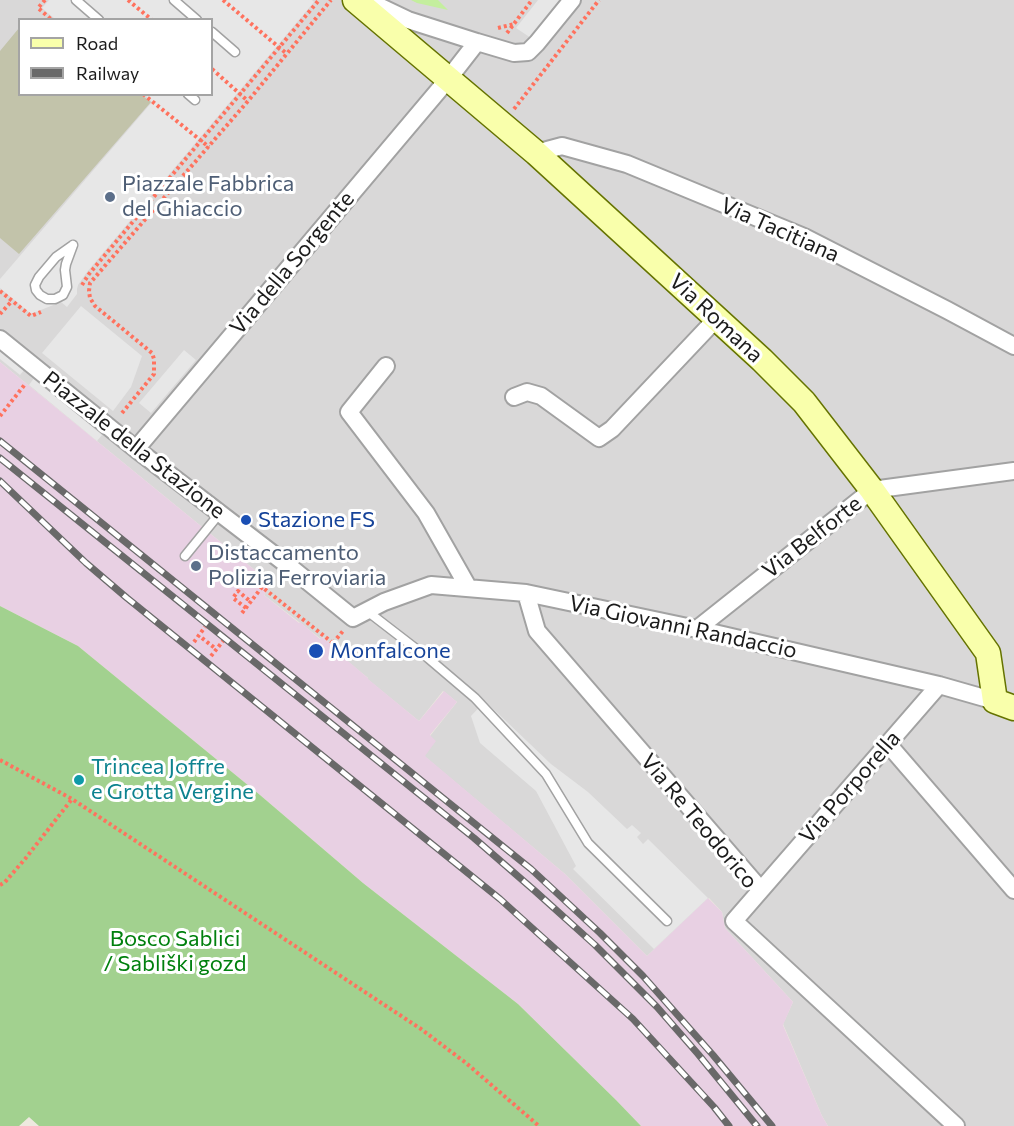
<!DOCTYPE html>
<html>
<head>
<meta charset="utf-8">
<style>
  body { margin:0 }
  #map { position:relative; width:1014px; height:1126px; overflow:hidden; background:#eee9df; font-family:Commissioner,sans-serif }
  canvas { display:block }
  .legend { position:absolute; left:18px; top:18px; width:195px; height:78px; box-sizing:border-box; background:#fff; border:2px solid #a4a4a4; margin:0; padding:8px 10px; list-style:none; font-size:18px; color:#1b1b1b }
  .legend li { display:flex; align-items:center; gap:12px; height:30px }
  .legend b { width:30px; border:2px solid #a4a4a4 }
</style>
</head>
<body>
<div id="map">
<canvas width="1014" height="1126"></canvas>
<ul class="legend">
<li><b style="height:8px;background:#f9ffab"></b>Road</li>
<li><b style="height:8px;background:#696969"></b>Railway</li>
</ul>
</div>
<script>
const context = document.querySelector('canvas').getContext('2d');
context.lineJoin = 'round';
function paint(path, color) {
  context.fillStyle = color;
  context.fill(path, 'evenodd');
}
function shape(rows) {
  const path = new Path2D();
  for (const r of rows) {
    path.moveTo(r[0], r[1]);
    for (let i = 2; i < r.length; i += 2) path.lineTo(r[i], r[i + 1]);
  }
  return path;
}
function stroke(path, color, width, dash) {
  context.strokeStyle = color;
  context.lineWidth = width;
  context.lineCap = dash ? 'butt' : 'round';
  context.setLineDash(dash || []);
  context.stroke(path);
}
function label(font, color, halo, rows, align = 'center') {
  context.font = font + ' Commissioner,sans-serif';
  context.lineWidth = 6;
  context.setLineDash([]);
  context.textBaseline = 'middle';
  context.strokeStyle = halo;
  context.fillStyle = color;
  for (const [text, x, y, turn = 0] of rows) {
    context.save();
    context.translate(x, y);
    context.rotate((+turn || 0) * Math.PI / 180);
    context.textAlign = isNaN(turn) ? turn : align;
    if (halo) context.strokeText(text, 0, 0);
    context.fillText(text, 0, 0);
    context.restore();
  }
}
paint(shape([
  [0,0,1014,0,1014,1126,828,1126,822,1116,783,1024,793,1002,725,928,722,912,709,898,647,956,565,874,424,756,430,736,457,702,443,691,419,721,367,679,368,678,347,661,349,659,323,637,321,639,264,595,272,584,0,362],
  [20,20,212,20,212,94,20,94]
]), '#d9d8d8');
paint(shape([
  [0,362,272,584,264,595,299,623,300,622,320,639,322,637,350,658,348,661,368,678,368,679,419,721,444,691,457,702,430,735,436,741,425,756,565,874,647,956,708,898,722,912,725,928,793,1002,783,1025,822,1116,828,1126,641,1126,616,1100,518,1004,363,883,260,795,78,646,0,606]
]), '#e8d0e3');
paint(shape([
  [19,28,20,94,141,95,151,102,19,254,0,238,0,51]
]), '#c2c3aa');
paint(shape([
  [411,0,438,0,448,10,417,3]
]), '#c4ee9e');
paint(shape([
  [0,606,78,646,260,795,363,883,518,1004,616,1100,641,1126,39,1126,29,1117,19,1126,0,1126]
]), '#a2d18f');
paint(shape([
  [49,0,312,0,314,2,87,272,78,285,77,289,77,294,67,307,61,302,31,314,0,288,0,279,152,102,145,95,212,94,212,20,55,19,42,8],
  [538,0,560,0,531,38,516,28],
  [81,306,142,356,131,387,113,411,42,353],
  [0,349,25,369,20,375,0,359],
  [184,350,196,360,151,413,139,403],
  [34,378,102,435,97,441,29,385],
  [485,701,551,764,588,792,627,829,632,825,641,833,637,837,643,844,648,839,708,898,654,949,573,869,576,866,536,791,480,743,471,716]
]), '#e7e7e7');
const lane = shape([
  [76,0,99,20],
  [174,0,197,20],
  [212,32,235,52],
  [188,94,195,100],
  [73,245,66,264,65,270,67,287,63,295,55,299,47,299,40,295,36,290,35,285,39,277,56,257,73,245],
  [185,556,220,513],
  [367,611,428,658,475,698,546,774,588,843,667,921]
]);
const street = shape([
  [366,0,408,20,477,42],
  [536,153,562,146,627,164,804,237,947,310,1014,346],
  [0,339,136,449,290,567,353,618,384,602,431,585,526,593,697,629,939,685,995,701],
  [386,366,349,412,426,513,468,587],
  [514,397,527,392,541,396,599,438,612,429,716,319],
  [136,449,449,78,477,42,514,53,528,52,537,43,572,0],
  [526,593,537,631,761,890],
  [697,629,872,490,1014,471],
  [939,685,734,921,956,1126],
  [888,744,1014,890]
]);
const secondary = shape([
  [355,0,536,153,762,360,804,402,872,490,988,653,995,701,1014,708]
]);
stroke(lane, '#a2a2a2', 11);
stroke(street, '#a2a2a2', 20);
stroke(secondary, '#657300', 27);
stroke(shape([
  [45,0,38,8,52,20],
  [128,0,152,20],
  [223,0,287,54],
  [498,28,514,24],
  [507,33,532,0],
  [212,69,248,101],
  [143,94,209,147],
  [514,109,599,0],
  [82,285,89,274,319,0],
  [0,291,31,316,41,312],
  [0,314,12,301],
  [122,413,154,374,154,359,152,353,95,306,90,298,89,291,90,283,248,101,331,0],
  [0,416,26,383],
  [246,608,233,598,238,591,251,602],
  [242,613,262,587,333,643],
  [202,638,216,649],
  [194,642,205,627],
  [333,643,343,631],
  [211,656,223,641],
  [0,760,72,799,421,1029,466,1063,539,1126],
  [0,885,5,882,25,859,72,799]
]), '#ff725e', 4, [3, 3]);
stroke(lane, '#fff', 8);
stroke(street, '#fff', 16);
stroke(secondary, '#f9ffab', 24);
const rail = shape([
  [0,441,531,869,600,933,643,976,713,1055,772,1126],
  [0,458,474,838,535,891,595,945,657,1007,698,1054,757,1126],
  [0,481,86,563,127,598,500,899,633,1019,714,1107,729,1126]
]);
stroke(rail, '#696969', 7);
stroke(rail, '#fff', 4.5, [14]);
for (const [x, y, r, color] of [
  [110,197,6,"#5c6f8a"],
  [246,520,6,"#1a4fb4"],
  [196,566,6,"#5c6f8a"],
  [316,651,8,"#1a4fb4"],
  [79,780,6,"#0f9aa8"]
]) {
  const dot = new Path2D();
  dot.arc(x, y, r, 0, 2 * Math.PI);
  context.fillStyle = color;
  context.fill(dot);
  stroke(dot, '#fff', 2);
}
label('22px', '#4e5e75', '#fff', [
  ["Piazzale Fabbrica",122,184],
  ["del Ghiaccio",122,209],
  ["Distaccamento",208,553],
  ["Polizia Ferroviaria",208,578]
], 'left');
label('22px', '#1b1b1b', '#fff', [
  ["Via Tacitiana",780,230,24],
  ["Via della Sorgente",292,263,-50],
  ["Via Romana",716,318,43],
  ["Piazzale della Stazione",134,445,38],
  ["Via Belforte",812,537,-38],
  ["Via Giovanni Randaccio",683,627,12],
  ["Via Porporella",850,787,-49],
  ["Via Re Teodorico",699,821,50]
]);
label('22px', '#164399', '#fff', [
  ["Stazione FS",258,520],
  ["Monfalcone",330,651]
], 'left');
label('22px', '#0d838f', '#fff', [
  ["Trincea Joffre",91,767],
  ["e Grotta Vergine",91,792]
], 'left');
label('22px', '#01800e', '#fff', [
  ["Bosco Sablici",175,939],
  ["/ Sabliški gozd",175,964]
]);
</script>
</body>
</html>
